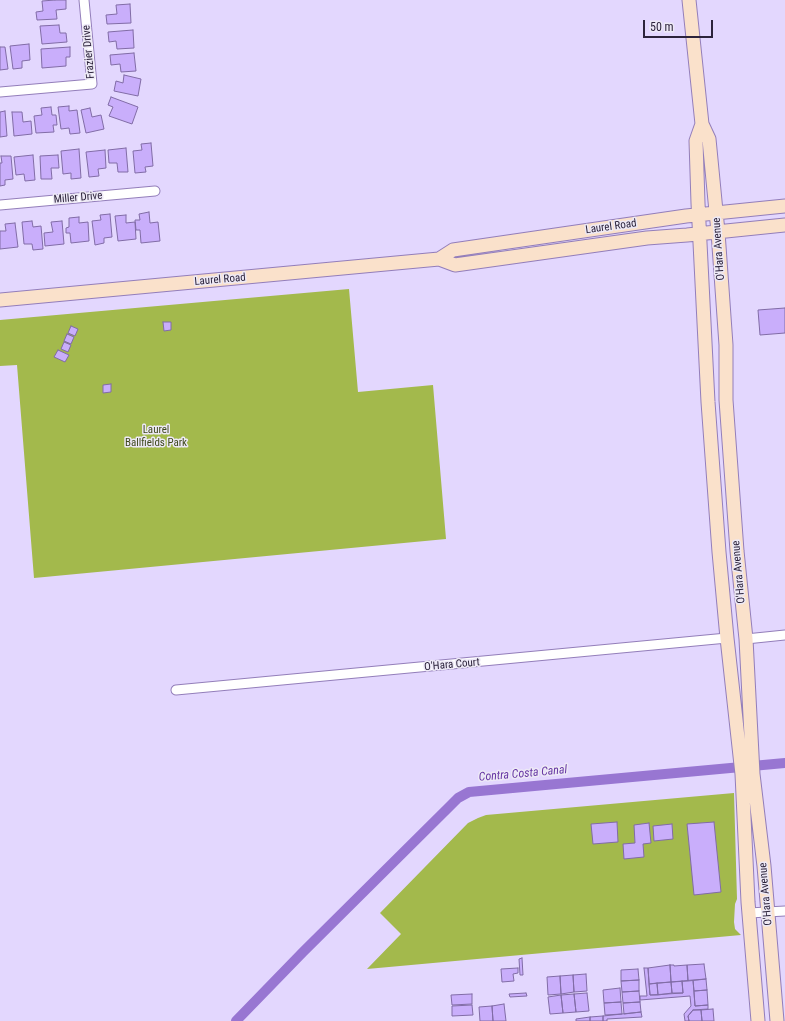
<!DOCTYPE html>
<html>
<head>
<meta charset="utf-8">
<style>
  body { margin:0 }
  #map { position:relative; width:785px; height:1021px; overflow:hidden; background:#e3d7fe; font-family:"Roboto Condensed",sans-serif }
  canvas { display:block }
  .scale { position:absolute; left:643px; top:20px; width:70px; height:18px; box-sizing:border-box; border:2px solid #2c233b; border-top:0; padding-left:5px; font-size:12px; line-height:14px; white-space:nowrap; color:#2c233b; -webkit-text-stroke:3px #ede9f6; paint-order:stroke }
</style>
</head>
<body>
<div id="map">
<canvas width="785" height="1021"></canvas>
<div class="scale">50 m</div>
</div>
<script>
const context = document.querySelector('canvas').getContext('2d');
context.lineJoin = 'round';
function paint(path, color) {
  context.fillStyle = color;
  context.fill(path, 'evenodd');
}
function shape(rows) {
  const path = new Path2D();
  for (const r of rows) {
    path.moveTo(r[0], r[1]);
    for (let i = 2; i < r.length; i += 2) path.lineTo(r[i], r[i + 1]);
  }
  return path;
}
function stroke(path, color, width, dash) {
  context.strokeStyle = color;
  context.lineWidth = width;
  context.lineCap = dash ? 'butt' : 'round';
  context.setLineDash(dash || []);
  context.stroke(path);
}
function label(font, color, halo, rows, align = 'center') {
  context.font = font + ' "Roboto Condensed",sans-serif';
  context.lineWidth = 3;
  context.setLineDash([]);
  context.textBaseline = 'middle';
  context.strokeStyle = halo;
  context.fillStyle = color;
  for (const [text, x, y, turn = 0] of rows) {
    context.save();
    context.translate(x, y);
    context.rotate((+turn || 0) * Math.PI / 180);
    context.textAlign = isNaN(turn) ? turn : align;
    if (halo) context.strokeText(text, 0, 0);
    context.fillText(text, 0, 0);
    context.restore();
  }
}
paint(shape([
  [349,289,358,392,433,385,446,539,34,578,17,365,0,366,0,320],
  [734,793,737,899,735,904,734,922,735,929,741,935,367,969,401,934,380,913,468,823,478,818,486,815]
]), '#a3b94c');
stroke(shape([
  [236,1021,303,952,447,809,458,798,469,792,785,763]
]), '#9876d2', 10);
const building = shape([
  [55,0,66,0,66,9,56,10,57,19,37,20,36,12,43,11,42,1,55,0],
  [130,4,131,23,107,24,106,15,117,14,116,5,130,4],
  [59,25,60,33,66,33,67,42,42,44,40,26,59,25],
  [133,30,134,48,117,49,116,41,109,42,108,32,133,30],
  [29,44,30,60,22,61,22,68,13,69,10,46,29,44],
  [0,47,5,47,8,69,0,70,0,47],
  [70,47,70,57,66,57,66,66,42,68,41,49,70,47],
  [134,53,136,71,121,72,120,64,111,65,110,55,134,53],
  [124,75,141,79,138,96,114,91,116,81,123,83,124,75],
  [111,97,138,107,132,124,109,116,113,107,108,105,111,97],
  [69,106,69,111,77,110,80,133,70,134,69,128,61,129,58,107,69,106],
  [51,107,52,115,56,115,57,125,53,125,54,132,36,133,34,116,42,115,41,108,51,107],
  [90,108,92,117,101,115,104,129,86,133,81,110,90,108],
  [5,111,7,136,0,137,0,112,5,111],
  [12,112,22,112,23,122,31,121,32,134,14,136,12,112],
  [151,143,153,166,145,167,146,172,135,173,133,151,142,150,141,144,151,143],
  [126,148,128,172,118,172,117,163,109,163,108,150,126,148],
  [79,149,81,178,71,179,71,173,63,174,61,151,79,149],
  [105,150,106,168,98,169,99,176,89,177,86,152,105,150],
  [33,155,35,180,25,181,24,174,16,175,14,157,33,155],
  [58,155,59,168,51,168,52,179,41,179,40,156,58,155],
  [1,156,11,156,13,179,5,180,5,185,0,186,0,163,2,163,1,156],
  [149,212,150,223,158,222,160,241,141,243,140,230,136,230,135,220,140,220,139,214,149,212],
  [110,214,112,237,104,238,104,243,95,245,92,221,101,220,100,215,110,214],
  [126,215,126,223,135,222,136,239,118,241,115,216,126,215],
  [79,217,79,223,88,222,89,241,71,243,70,233,66,233,66,228,69,227,69,218,79,217],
  [32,221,33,227,41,226,43,249,33,250,32,244,24,244,22,222,32,221],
  [62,221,64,244,45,246,44,233,53,232,51,222,62,221],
  [15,223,18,247,0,249,0,231,6,231,5,224,15,223],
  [785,308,785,333,760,335,758,310,785,308],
  [163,322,171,322,171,330,164,331,163,322],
  [71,326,78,329,75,336,68,333,71,326],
  [67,334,74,337,71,344,64,341,67,334],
  [64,342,71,345,68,352,61,349,64,342],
  [58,350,69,355,65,362,54,357,58,350],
  [111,384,111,392,103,393,103,385,111,384],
  [617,822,618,842,593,844,591,824,617,822],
  [714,822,721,892,694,895,687,824,714,822],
  [649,823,651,843,643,844,644,857,624,859,623,844,635,843,634,825,649,823],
  [672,824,673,839,654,841,653,826,672,824],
  [522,958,523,975,520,975,519,959,522,958],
  [704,964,706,979,688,981,687,965,704,964],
  [670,965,671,982,649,984,648,968,670,965],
  [670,965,674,965,674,966,687,965,688,981,671,982,670,965],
  [518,968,518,973,513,974,514,981,502,982,501,969,518,968],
  [644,968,648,968,650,995,683,993,682,981,693,980,695,1006,708,1005,708,1009,693,1010,688,1016,689,1021,685,1021,684,1014,691,1006,690,996,640,1000,640,996,647,996,644,968],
  [638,969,639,980,621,981,621,970,638,969],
  [586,974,587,991,574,992,573,975,586,974],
  [573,975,574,992,561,994,560,976,573,975],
  [560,976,561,994,548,995,547,977,560,976],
  [706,979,707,990,694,991,693,980,706,979],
  [639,980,639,991,622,992,621,981,639,980],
  [682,981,683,993,672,993,671,982,682,981],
  [671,982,672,993,658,995,657,983,671,982],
  [657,983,658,995,650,995,649,984,657,983],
  [620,988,621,1002,604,1003,603,990,620,988],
  [707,990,708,1005,695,1006,694,991,707,990],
  [639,991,640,1002,623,1003,622,992,639,991],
  [526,993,527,996,510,997,509,994,526,993],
  [587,993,589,1011,576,1012,574,994,587,993],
  [472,994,472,1004,452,1005,451,995,472,994],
  [574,994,576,1012,563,1013,561,995,574,994],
  [561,995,563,1013,550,1014,548,997,561,995],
  [621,1002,622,1014,605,1015,604,1003,621,1002],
  [640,1002,641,1012,624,1014,623,1003,640,1002],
  [504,1004,506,1021,493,1021,492,1006,504,1004],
  [472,1005,473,1015,452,1016,452,1006,472,1005],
  [492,1006,493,1021,480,1021,479,1007,492,1006],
  [713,1009,714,1021,702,1021,701,1010,713,1009],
  [693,1010,701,1010,702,1021,689,1021,688,1016,693,1010],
  [641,1012,642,1017,607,1019,607,1021,603,1021,603,1016,641,1012],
  [603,1016,603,1021,590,1021,590,1017,603,1016],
  [590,1017,590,1021,576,1021,576,1019,590,1017]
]);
paint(building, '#c9aefb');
stroke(building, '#816ca6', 1);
const street = shape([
  [0,92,92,84,84,0],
  [0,205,155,191],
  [746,639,785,635],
  [176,690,727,638],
  [749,913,785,911]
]);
const secondary = shape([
  [689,0,702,124,709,139,718,232,726,345,726,400,737,551,746,639,753,774,764,866,777,1021],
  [702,124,696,141,698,203,708,402,719,552,727,638,742,774,748,902,758,1021],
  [439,259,453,250,686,216,785,206],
  [0,300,439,259,455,265,647,238,687,235,785,225]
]);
stroke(street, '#937eba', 11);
stroke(secondary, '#937eba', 15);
stroke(street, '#fff', 9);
stroke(secondary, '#fae1cb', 13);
label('11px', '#2c233b', '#ede9f6', [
  ["Frazier Drive",89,52,-95],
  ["Miller Drive",78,198,-5],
  ["Laurel Road",611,227,-8],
  ["O'Hara Avenue",719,249,-94],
  ["Laurel Road",220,280,-5],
  ["O'Hara Avenue",739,572,-95],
  ["O'Hara Court",452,665,-5],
  ["O'Hara Avenue",766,894,-95]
]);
label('11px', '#3f481c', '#ede9f6', [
  ["Laurel",156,430],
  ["Ballfields Park",156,443]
]);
label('italic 12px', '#6737a4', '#ede9f6', [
  ["Contra Costa Canal",523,774,-5]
]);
</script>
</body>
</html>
